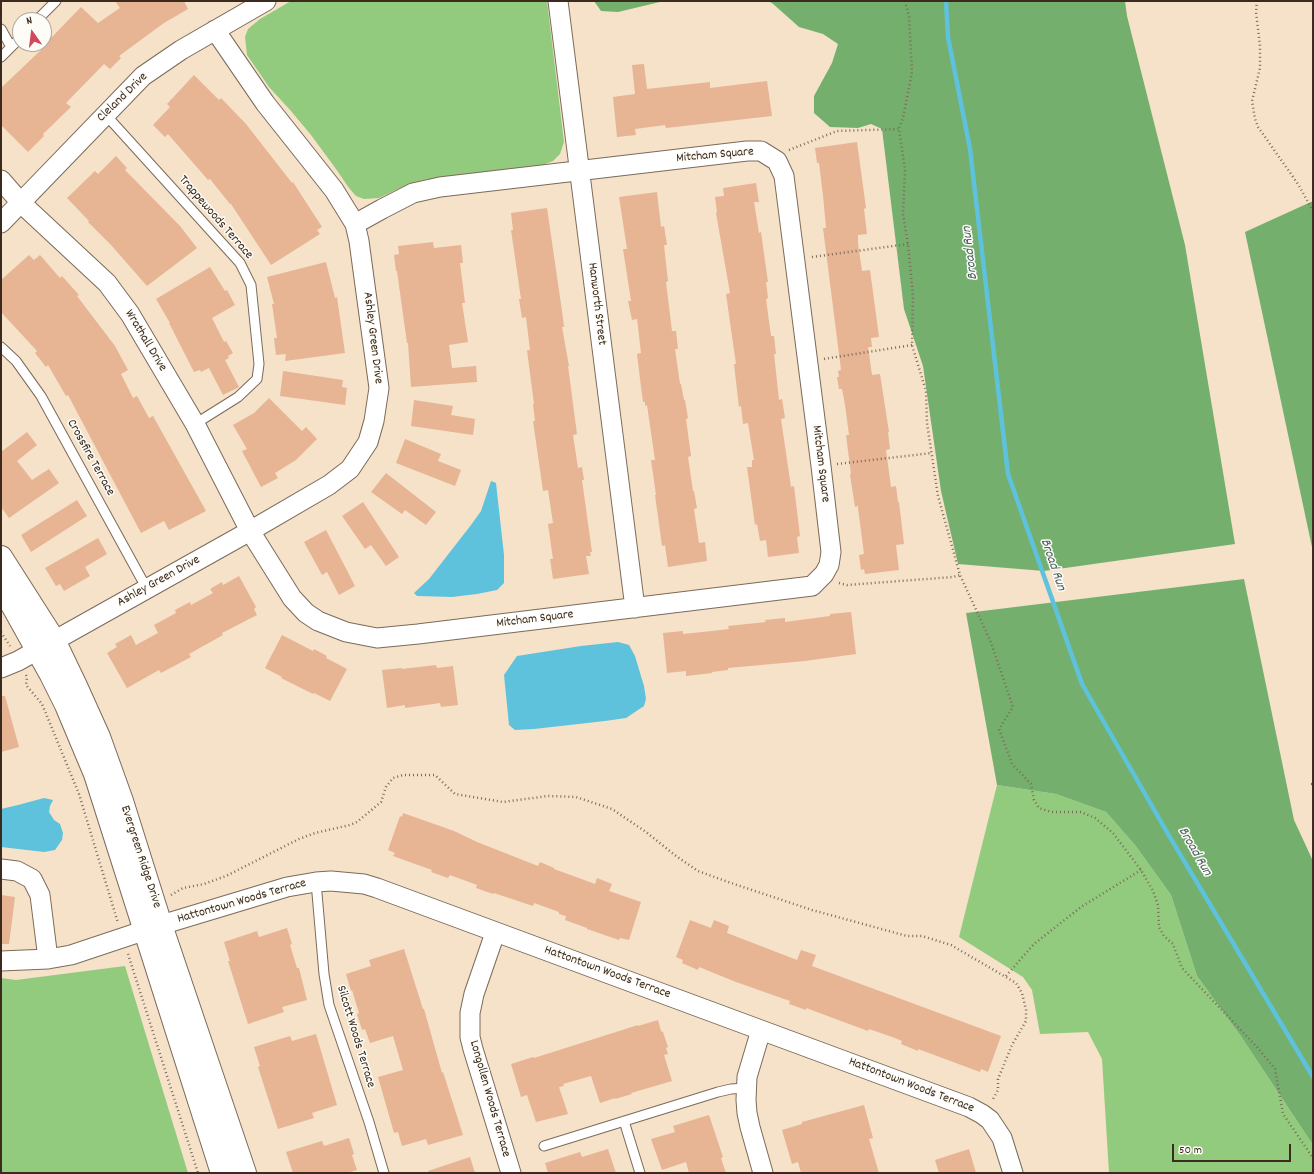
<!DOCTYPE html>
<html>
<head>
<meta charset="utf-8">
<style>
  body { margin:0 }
  #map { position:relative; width:1314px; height:1174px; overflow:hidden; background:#f5e2c9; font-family:Dekko,sans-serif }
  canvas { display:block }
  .frame { position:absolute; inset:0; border:2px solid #3b2a1e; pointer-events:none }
  .north { position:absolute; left:12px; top:12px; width:40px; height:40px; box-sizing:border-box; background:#fdfcf7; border:1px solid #afa8a0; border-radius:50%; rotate:346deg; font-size:11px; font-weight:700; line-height:16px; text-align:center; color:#3b2a1e }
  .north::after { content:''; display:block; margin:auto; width:14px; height:18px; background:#d1495b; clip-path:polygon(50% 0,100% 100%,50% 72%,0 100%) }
  .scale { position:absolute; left:1172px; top:1144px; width:119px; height:18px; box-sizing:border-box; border:2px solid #3b2a1e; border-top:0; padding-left:5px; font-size:12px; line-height:14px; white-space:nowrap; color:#3b2a1e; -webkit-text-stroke:3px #fdfcf7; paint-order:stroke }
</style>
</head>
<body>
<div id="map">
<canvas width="1314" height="1174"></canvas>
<div class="frame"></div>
<div class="north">N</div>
<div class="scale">50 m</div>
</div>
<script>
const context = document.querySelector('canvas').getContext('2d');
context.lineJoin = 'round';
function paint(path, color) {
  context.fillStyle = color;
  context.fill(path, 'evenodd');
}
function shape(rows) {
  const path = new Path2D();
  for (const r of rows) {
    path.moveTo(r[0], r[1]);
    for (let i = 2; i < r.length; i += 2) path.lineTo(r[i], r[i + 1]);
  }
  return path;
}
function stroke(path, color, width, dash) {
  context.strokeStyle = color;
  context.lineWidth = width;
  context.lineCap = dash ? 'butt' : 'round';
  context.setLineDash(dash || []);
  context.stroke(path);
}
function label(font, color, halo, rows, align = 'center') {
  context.font = font + ' Dekko,sans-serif';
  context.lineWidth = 3;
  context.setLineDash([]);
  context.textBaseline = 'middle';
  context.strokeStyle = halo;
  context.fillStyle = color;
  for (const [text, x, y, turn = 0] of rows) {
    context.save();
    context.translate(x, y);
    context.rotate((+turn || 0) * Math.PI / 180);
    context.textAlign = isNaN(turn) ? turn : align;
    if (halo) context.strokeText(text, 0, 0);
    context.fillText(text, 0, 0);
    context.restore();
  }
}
paint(shape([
  [291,1,547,1,564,142,560,154,553,161,540,166,423,180,400,188,379,198,364,199,356,196,349,188,336,169,311,135,291,111,269,87,247,55,245,37,248,29,260,19],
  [997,785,1056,794,1106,812,1135,845,1171,895,1197,976,1240,1035,1313,1145,1313,1173,1109,1173,1102,1059,1088,1032,1040,1034,1032,990,1023,977,959,937],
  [125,966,188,1173,1,1173,1,978,16,980]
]), '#92cb7e');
paint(shape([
  [594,1,664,1,618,12,601,11],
  [767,1,1125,1,1127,16,1185,245,1235,544,1044,571,958,564,941,491,923,366,904,309,882,129,871,124,858,128,830,127,814,113,814,96,832,63,838,44,823,34,799,27,772,3],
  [1313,201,1313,552,1245,232],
  [1244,579,1294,820,1313,861,1313,1145,1240,1035,1197,976,1171,895,1135,845,1106,812,1056,794,997,785,966,613]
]), '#75af6d');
paint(shape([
  [491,481,496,483,504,555,504,583,497,590,477,594,452,597,417,596,414,593,429,579,471,525,481,511],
  [618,642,629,645,635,656,644,686,646,699,644,706,626,718,605,721,534,729,515,730,509,725,504,675,517,656,581,646],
  [44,798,53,800,50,806,49,812,54,820,60,824,63,833,62,840,55,850,44,852,1,847,1,809,18,805]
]), '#5ec2dc');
stroke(shape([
  [946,1,948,37,970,149,1008,474,1082,684,1168,834,1313,1077]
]), '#5ec2dc', 4.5);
paint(shape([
  [115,1,184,1,188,9,164,23,119,56,121,58,110,69,104,64,66,103,71,107,43,134,44,136,28,152,1,125,1,88,42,49,40,47,44,44,51,36,52,37,81,7,98,23,120,8],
  [644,64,647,89,710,82,710,88,767,81,772,116,666,128,665,125,635,129,636,135,617,137,613,97,635,94,632,65],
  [194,75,219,100,221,98,246,124,292,183,293,182,322,227,317,230,320,234,271,265,231,204,230,204,210,179,208,180,168,134,165,137,153,125,170,107,167,104],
  [857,142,866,208,864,209,867,234,858,235,858,243,862,271,870,270,879,337,871,338,872,347,868,347,872,375,880,374,889,432,888,432,890,449,886,450,891,487,896,486,898,502,899,502,904,544,896,545,899,570,865,574,864,569,861,570,859,555,864,554,858,508,858,506,855,507,850,475,851,474,846,435,849,435,845,405,842,389,839,389,837,377,839,377,838,371,841,370,823,228,826,228,823,195,819,163,817,163,815,148],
  [116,156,127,168,125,170,180,226,197,248,147,286,111,245,88,222,89,221,67,198,95,171,98,174],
  [756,183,759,202,754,202,759,233,761,232,768,282,766,282,768,298,766,299,771,336,774,336,776,354,774,354,779,400,782,399,785,418,781,419,791,487,794,486,800,536,797,537,799,553,768,557,766,540,760,541,757,524,755,525,747,467,752,467,752,460,754,460,748,423,743,424,741,406,739,407,734,364,736,364,726,294,730,293,716,213,717,212,715,197,724,196,723,188],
  [657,192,661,227,664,226,667,245,664,245,668,281,666,282,672,331,676,331,678,349,675,349,680,384,681,384,684,400,685,400,688,418,686,419,691,456,688,457,693,491,694,491,697,508,694,509,699,543,705,542,707,561,668,567,665,545,662,546,655,495,656,495,651,460,655,460,647,405,645,406,645,402,643,402,641,387,637,354,641,353,637,319,632,320,628,301,631,301,623,249,627,249,619,197],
  [547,208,562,311,564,327,562,327,569,366,568,366,577,434,573,435,578,468,582,467,584,480,582,480,592,552,590,552,591,556,586,556,589,574,553,579,550,559,553,559,548,524,553,523,548,490,543,491,533,421,535,421,533,404,534,404,527,350,530,350,526,317,522,318,519,299,521,299,511,230,513,230,511,213],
  [433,242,434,248,461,245,463,263,460,263,465,303,462,303,468,342,449,345,452,368,476,366,477,382,411,387,408,343,407,343,397,271,396,271,394,255,399,254,398,246],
  [29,255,34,260,40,255,60,278,62,276,79,295,77,296,115,346,128,370,121,374,133,398,137,396,149,418,153,416,206,511,169,530,164,521,141,533,68,395,66,396,48,365,46,367,35,353,37,351,1,312,1,280],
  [326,262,335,298,337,297,345,353,285,361,286,354,276,355,274,338,277,338,272,304,274,304,267,277],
  [210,267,225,291,227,290,235,305,212,318,224,342,226,341,233,353,228,356,229,358,225,360,239,387,223,395,209,368,201,372,200,370,194,372,169,323,170,323,156,299],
  [283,371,343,380,342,387,347,388,345,405,280,396],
  [269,398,302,431,306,427,317,439,296,460,275,473,278,478,261,487,242,451,247,449,233,425,254,413],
  [414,400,453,406,451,415,475,419,473,435,411,426],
  [27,432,37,445,17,461,32,480,49,469,59,483,9,518,1,507,1,452],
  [405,439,441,454,438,461,461,470,455,486,396,463],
  [386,473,436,512,426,525,405,510,402,514,371,492],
  [77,500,87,516,31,552,21,535],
  [363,502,399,557,386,566,371,545,365,549,342,516],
  [326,530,355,586,339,595,327,572,322,575,304,542],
  [98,538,107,554,85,567,90,576,64,591,60,584,56,586,45,568],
  [239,576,256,607,254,609,257,615,222,633,223,635,189,654,191,657,161,673,159,670,127,688,107,653,117,647,115,644,131,635,136,645,158,633,154,625,176,613,175,610,190,602,191,605,213,593,210,589,222,582,223,585],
  [851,612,856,654,805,661,728,668,728,670,712,672,712,673,686,676,686,671,667,673,663,633,683,631,683,634,712,631,729,629,728,626,766,622,765,620,785,618,785,622,830,616,830,614],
  [282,635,313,651,314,649,327,656,326,658,347,669,330,701,314,693,313,694,281,678,282,677,265,668],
  [436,665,437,668,453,666,458,705,441,707,440,703,405,708,405,705,387,708,382,670,402,668,402,669],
  [1,696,5,696,19,747,1,752],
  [403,813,454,831,477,842,538,866,540,862,554,868,554,869,595,884,597,878,612,884,609,891,641,902,629,940,620,938,619,940,587,929,587,928,565,920,566,916,559,914,559,912,534,903,533,906,494,893,493,894,476,888,477,885,450,875,448,878,431,872,432,870,393,856,395,853,388,850,400,816,402,817],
  [1,895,15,897,9,944,1,944],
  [690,920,711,928,714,920,729,926,727,933,797,960,801,950,816,955,812,966,1001,1036,988,1072,981,1069,980,1072,918,1049,918,1051,901,1044,902,1041,895,1038,869,1029,868,1031,806,1008,806,1010,789,1004,790,1001,736,982,699,967,698,970,682,963,683,960,676,957],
  [287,928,292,944,290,945,297,968,299,968,307,1000,282,1007,284,1012,248,1024,228,961,230,961,224,942,257,931,259,937],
  [404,949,423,1009,424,1009,442,1073,443,1072,463,1135,428,1145,426,1139,402,1146,398,1132,394,1133,378,1077,403,1070,393,1036,370,1043,365,1029,362,1030,357,1014,359,1013,352,990,351,991,346,974,371,966,369,960],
  [658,1020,661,1031,663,1032,668,1047,666,1048,668,1054,664,1055,672,1081,631,1093,632,1094,615,1099,615,1098,600,1103,591,1076,563,1084,564,1086,559,1087,568,1114,536,1122,527,1095,521,1097,511,1064,533,1057,534,1058,638,1025,638,1026],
  [316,1034,337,1105,312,1113,314,1118,278,1129,258,1067,260,1066,254,1047,290,1036,292,1041],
  [864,1105,873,1138,869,1139,879,1173,801,1173,798,1162,792,1164,782,1130,802,1124,802,1122],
  [709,1115,723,1157,721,1158,726,1173,689,1173,686,1162,662,1170,651,1139,675,1132,673,1126],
  [349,1138,354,1154,352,1155,357,1170,347,1173,293,1173,286,1152,322,1141,324,1146],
  [608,1149,616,1173,548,1173,545,1163,580,1152,582,1157],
  [969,1149,976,1173,939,1173,935,1160],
  [470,1157,475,1173,429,1173,428,1171]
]), '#e7b494');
const service = shape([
  [37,20,56,1],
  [1,29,11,47],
  [1,57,20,38],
  [105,114,240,263,251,285,259,364,257,379,238,397,195,424],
  [1,347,16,361,41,396,147,589],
  [316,882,324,974,329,1005,369,1122,384,1173],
  [624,1121,640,1173],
  [544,1146,718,1092,731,1089,746,1088]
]);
const minor = shape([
  [558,1,635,608],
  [1,180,21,203,107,283,130,314,195,424,250,531,292,598,306,613,318,621,346,632,377,638,418,634,812,586,824,574,829,565,831,552,821,466,784,176,777,161,761,151,747,151,440,187,413,193,382,209,355,224],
  [1,223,143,76,181,50,266,1],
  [1,668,18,661,250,531,329,485,350,469,368,442,374,421,379,388,364,278,359,241,355,224,334,190,265,103,215,30],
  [1,869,17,871,32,879,40,895,48,959],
  [495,933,474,994,470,1013,470,1037,473,1049,511,1173],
  [1,961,48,959,71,955,161,925,287,887,316,882,331,881,364,884,377,888,969,1107,982,1114,990,1120,1002,1138,1013,1173],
  [761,1030,747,1077,746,1100,747,1113,750,1127,763,1173]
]);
const tertiary = shape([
  [1,557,54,640,76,686,99,737,122,801,161,925,245,1173],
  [1,589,12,605,51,675,66,705,95,774,222,1173]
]);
stroke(service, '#7c6a5a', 11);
stroke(minor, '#7c6a5a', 21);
stroke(tertiary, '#7c6a5a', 24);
stroke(shape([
  [905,1,909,17,912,72,903,118,899,129,905,170,903,214,908,244,913,296,912,345,926,391,927,423,938,496,960,575,990,640,1013,707,999,729,1012,764,1031,784,1034,800,1039,808,1051,812,1081,812,1095,818,1113,833,1141,870,1153,891,1158,905,1159,927,1164,936,1173,944,1182,968,1257,1047,1275,1069,1283,1114,1313,1158],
  [1257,1,1256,12,1260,46,1260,68,1252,101,1255,119,1258,127,1298,184,1313,211],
  [789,150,837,131,899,129],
  [812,257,908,244],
  [824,359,912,345],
  [837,464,932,453],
  [839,583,847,585,953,577,960,575],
  [1,632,10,646],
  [26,675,27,677,26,685,42,704,79,794,118,923],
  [1311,784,1313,784],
  [171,895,183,888,204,884,226,876,299,839,315,833,350,825,357,822,381,802,386,787,393,778,403,775,435,775,455,794,503,802,548,796,576,797,612,809,646,832,676,856,698,871,731,883,812,910,907,936,922,936,951,945,1016,983,1022,993,1026,1010,1026,1021,1012,1045,998,1079,998,1090,992,1101],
  [128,954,198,1173],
  [1006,976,1034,944,1081,907,1141,870]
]), '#7c6a5a', 2.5, [1, 3]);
stroke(service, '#fff', 9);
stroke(minor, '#fff', 19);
stroke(tertiary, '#fff', 22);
label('13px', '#3b2a1e', '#fdfcf7', [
  ["Cleland Drive",123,98,-44],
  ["Mitcham Square",715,156,-5],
  ["Trappewoods Terrace",215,218,49],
  ["Hanworth Street",596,304,83],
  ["Ashley Green Drive",372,338,83],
  ["Wrathall Drive",145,341,59],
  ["Crossfire Terrace",90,458,61],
  ["Mitcham Square",820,464,83],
  ["Ashley Green Drive",159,582,-29],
  ["Mitcham Square",535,620,-7],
  ["Evergreen Ridge Drive",140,857,72],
  ["Hattontown Woods Terrace",242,902,-16],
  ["Hattontown Woods Terrace",607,973,20],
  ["Silcott Woods Terrace",355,1037,73],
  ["Hattontown Woods Terrace",911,1086,21],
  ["Longollen Woods Terrace",489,1099,74]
]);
label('italic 14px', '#475f60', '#fdfcf7', [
  ["Broad Run",971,253,-97],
  ["Broad Run",1052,565,71],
  ["Broad Run",1194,852,60]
]);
</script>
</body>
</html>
